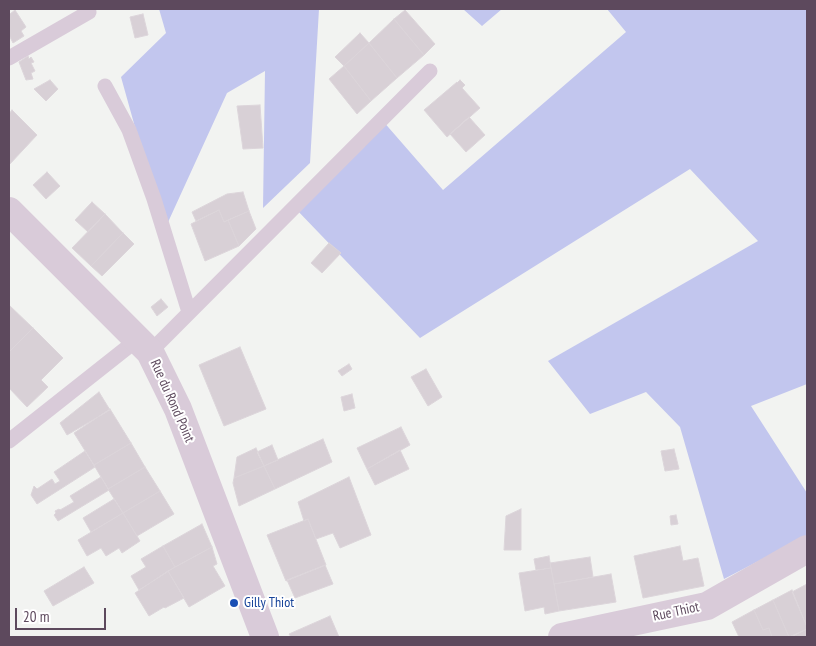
<!DOCTYPE html>
<html>
<head>
<meta charset="utf-8">
<style>
  body { margin:0 }
  #map { position:relative; width:816px; height:646px; overflow:hidden; background:#f2f3f1; font-family:"PT Sans Narrow",sans-serif }
  canvas { display:block }
  .frame { position:absolute; inset:0; border:10px solid #5d495d; pointer-events:none }
  .scale { position:absolute; left:15px; top:608px; width:91px; height:22px; box-sizing:border-box; border:2px solid #5d495d; border-top:0; padding-left:6px; font-size:15px; line-height:18px; white-space:nowrap; color:#5d495d; -webkit-text-stroke:4px #fff; paint-order:stroke }
</style>
</head>
<body>
<div id="map">
<canvas width="816" height="646"></canvas>
<div class="frame"></div>
<div class="scale">20 m</div>
</div>
<script>
const context = document.querySelector('canvas').getContext('2d');
context.lineJoin = 'round';
function paint(path, color) {
  context.fillStyle = color;
  context.fill(path, 'evenodd');
}
function shape(rows) {
  const path = new Path2D();
  for (const r of rows) {
    path.moveTo(r[0], r[1]);
    for (let i = 2; i < r.length; i += 2) path.lineTo(r[i], r[i + 1]);
  }
  return path;
}
function stroke(path, color, width, dash) {
  context.strokeStyle = color;
  context.lineWidth = width;
  context.lineCap = dash ? 'butt' : 'round';
  context.setLineDash(dash || []);
  context.stroke(path);
}
function label(font, color, halo, rows, align = 'center') {
  context.font = font + ' "PT Sans Narrow",sans-serif';
  context.lineWidth = 4;
  context.setLineDash([]);
  context.textBaseline = 'middle';
  context.strokeStyle = halo;
  context.fillStyle = color;
  for (const [text, x, y, turn = 0] of rows) {
    context.save();
    context.translate(x, y);
    context.rotate((+turn || 0) * Math.PI / 180);
    context.textAlign = isNaN(turn) ? turn : align;
    if (halo) context.strokeText(text, 0, 0);
    context.fillText(text, 0, 0);
    context.restore();
  }
}
paint(shape([
  [159,9,319,9,310,163,263,208,265,71,227,93,164,231,121,77,166,33],
  [463,9,502,9,482,26],
  [607,9,807,9,807,384,751,406,807,493,807,536,724,579,680,427,646,392,590,414,548,361,758,241,690,169,420,338,294,207,382,120,443,190,626,32]
]), '#c2c6ee');
const building = shape([
  [15,10,26,27,21,31,24,36,13,43,9,35,9,12,10,14,15,10],
  [405,10,435,44,424,55,394,19,405,10],
  [143,14,148,35,135,38,130,17,143,14],
  [394,19,424,55,397,78,369,43,394,19],
  [360,33,369,43,344,66,335,57,360,33],
  [369,43,397,78,371,101,344,66,369,43],
  [28,56,29,59,31,57,34,62,31,63,35,71,31,73,33,79,26,80,19,62,28,56],
  [344,66,371,101,357,114,329,79,344,66],
  [50,80,58,89,46,101,34,89,50,80],
  [460,80,465,85,462,88,480,108,447,137,424,110,457,82,457,83,460,80],
  [260,105,263,148,243,149,237,106,260,105],
  [12,110,37,135,9,165,9,114,12,110],
  [469,117,485,135,466,152,450,134,469,117],
  [47,172,60,186,46,199,33,185,47,172],
  [243,192,249,211,224,222,219,210,196,221,192,212,227,194,243,192],
  [92,202,105,214,88,232,75,220,92,202],
  [219,210,224,222,228,220,239,246,205,261,191,224,219,210],
  [249,211,256,229,239,246,228,220,249,211],
  [105,214,123,233,91,266,72,248,105,214],
  [123,233,134,244,102,276,91,266,123,233],
  [329,243,341,253,322,273,311,263,329,243],
  [161,299,168,307,157,316,151,307,161,299],
  [9,305,33,328,9,352,9,305],
  [33,328,63,358,41,380,48,387,27,407,9,388,9,352,33,328],
  [240,347,266,409,224,426,199,365,240,347],
  [349,364,352,369,342,376,338,371,349,364],
  [426,369,442,397,428,406,411,377,426,369],
  [99,392,110,410,67,435,60,423,99,392],
  [352,394,355,408,344,411,341,397,352,394],
  [110,409,131,443,94,465,74,433,110,409],
  [401,427,410,445,367,469,357,448,401,427],
  [323,439,332,462,275,489,264,466,323,439],
  [131,443,145,467,108,489,94,465,131,443],
  [272,445,278,460,264,466,257,452,272,445],
  [256,448,264,466,234,478,237,457,256,448],
  [674,449,679,469,665,471,661,451,674,449],
  [400,450,409,469,375,485,367,469,400,450],
  [85,451,95,467,37,504,31,495,34,486,37,489,52,479,55,484,60,481,54,472,85,451],
  [264,466,275,489,239,506,233,483,234,478,264,466],
  [145,467,160,491,123,513,108,489,145,467],
  [101,477,109,490,58,521,54,515,56,513,55,511,59,509,60,510,74,502,70,496,101,477],
  [349,477,371,535,340,548,333,533,316,539,308,519,304,521,298,502,349,477],
  [160,491,174,514,137,536,123,513,160,491],
  [114,499,123,513,91,532,83,518,114,499],
  [521,509,521,550,504,550,506,516,521,509],
  [123,513,140,541,122,553,119,548,106,556,101,548,87,556,78,540,123,513],
  [676,515,678,524,671,525,670,516,676,515],
  [308,519,326,565,286,581,267,535,308,519],
  [202,524,212,547,175,567,163,546,202,524],
  [163,546,175,567,139,590,131,576,146,567,141,559,163,546],
  [680,546,683,561,698,558,704,586,643,598,634,556,680,546],
  [212,547,217,564,213,566,225,586,189,607,168,571,212,547],
  [549,556,551,568,536,570,534,559,549,556],
  [590,557,593,577,554,584,550,563,590,557],
  [325,565,333,584,295,598,287,580,325,565],
  [84,567,94,583,53,606,44,591,84,567],
  [551,568,559,611,545,614,544,607,525,611,519,573,551,568],
  [168,571,184,598,165,608,164,607,149,616,135,593,168,571],
  [611,574,616,602,559,611,554,584,611,574],
  [807,584,807,627,792,592,807,584],
  [792,590,807,627,807,629,789,637,773,600,792,590],
  [773,600,789,637,772,637,769,628,763,630,754,610,773,600],
  [754,610,763,630,769,628,772,637,739,637,732,622,754,610],
  [330,616,339,637,291,637,289,634,330,616],
  [807,629,807,637,791,637,807,629]
]);
paint(building, '#d8d0d6');
stroke(building, '#dcd5da', 1);
stroke(shape([
  [9,58,89,12],
  [105,86,129,130,154,199,189,312],
  [150,352,430,71],
  [9,441,138,339]
]), '#d9cbd9', 15);
stroke(shape([
  [562,637,707,606,807,549]
]), '#d9cbd9', 28);
stroke(shape([
  [9,211,150,352,178,409,265,637]
]), '#d9cbd9', 28);
for (const [x, y, r, color] of [
  [234,603,5,"#1a4fb4"]
]) {
  const dot = new Path2D();
  dot.arc(x, y, r, 0, 2 * Math.PI);
  context.fillStyle = color;
  context.fill(dot);
  stroke(dot, '#fff', 2);
}
label('14px', '#5d495d', '#fff', [
  ["Rue du Rond Point",172,401,66],
  ["Rue Thiot",676,612,-12]
]);
label('14px', '#164399', '#fff', [
  ["Gilly Thiot",244,603]
], 'left');
</script>
</body>
</html>
